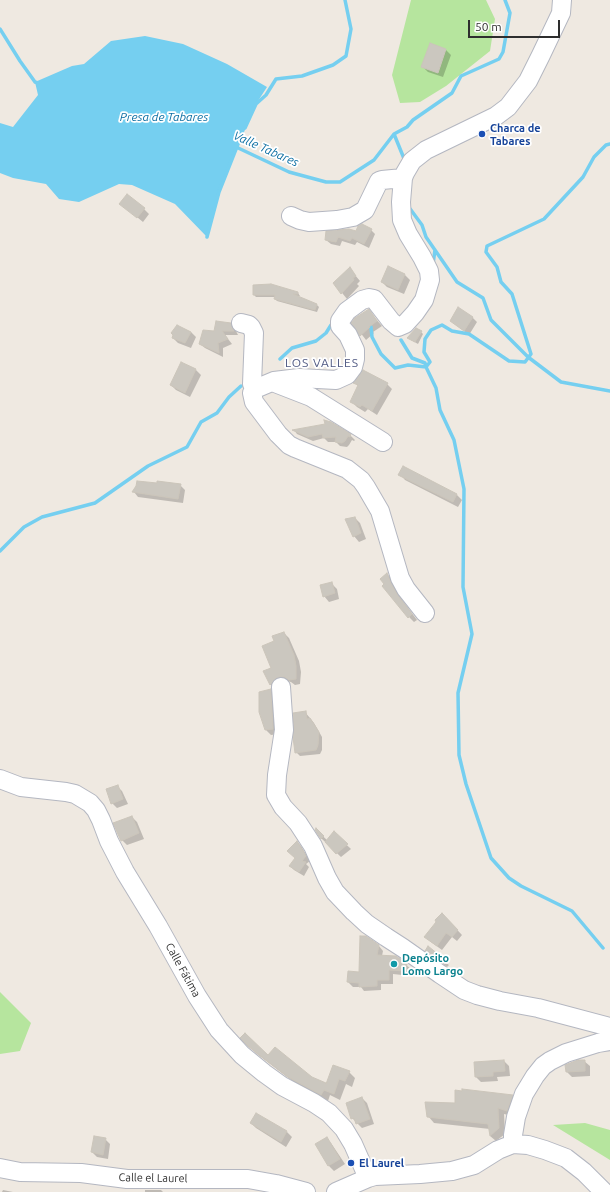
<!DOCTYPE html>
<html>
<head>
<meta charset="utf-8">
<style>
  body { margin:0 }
  #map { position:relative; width:610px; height:1192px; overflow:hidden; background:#efe9e1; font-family:Ubuntu,sans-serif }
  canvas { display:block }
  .scale { position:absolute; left:468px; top:20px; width:92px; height:18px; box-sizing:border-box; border:2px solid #2e2e2e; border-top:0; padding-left:5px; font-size:12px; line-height:14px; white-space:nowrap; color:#2e2e2e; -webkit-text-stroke:3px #fff; paint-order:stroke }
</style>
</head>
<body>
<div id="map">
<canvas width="610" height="1192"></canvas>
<div class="scale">50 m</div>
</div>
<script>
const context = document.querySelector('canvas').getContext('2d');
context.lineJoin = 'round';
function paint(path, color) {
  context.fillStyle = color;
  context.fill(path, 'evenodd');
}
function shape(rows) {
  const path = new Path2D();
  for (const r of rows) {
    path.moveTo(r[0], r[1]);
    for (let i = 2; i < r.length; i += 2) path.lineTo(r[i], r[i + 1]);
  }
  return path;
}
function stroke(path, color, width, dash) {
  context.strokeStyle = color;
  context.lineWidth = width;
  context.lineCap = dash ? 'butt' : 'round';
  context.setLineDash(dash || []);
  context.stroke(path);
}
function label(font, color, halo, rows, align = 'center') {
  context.font = font + ' Ubuntu,sans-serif';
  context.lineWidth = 3.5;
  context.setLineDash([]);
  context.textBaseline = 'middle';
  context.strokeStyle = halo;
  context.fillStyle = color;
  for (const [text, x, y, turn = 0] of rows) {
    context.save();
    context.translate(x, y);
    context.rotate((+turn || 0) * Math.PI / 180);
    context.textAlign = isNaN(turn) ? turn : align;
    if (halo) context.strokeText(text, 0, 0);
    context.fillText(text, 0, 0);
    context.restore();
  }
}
paint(shape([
  [411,0,486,0,495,19,490,51,446,86,420,102,400,103,392,75],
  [0,992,31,1023,20,1051,0,1054],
  [585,1123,610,1130,610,1160,553,1125]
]), '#b6e59e');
paint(shape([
  [145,36,183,44,227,64,267,87,256,104,227,172,219,192,207,237,175,204,132,185,119,184,79,202,59,199,46,184,13,178,0,173,0,123,13,127,38,95,35,82,72,66,84,64,111,41]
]), '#75cff0');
paint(shape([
  [446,50,451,55,443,77,428,72,423,67],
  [121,204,144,209,149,214,143,222],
  [371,230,375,234,369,248,357,242,355,245,342,241,340,246,331,244,326,240],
  [350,269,360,281,357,284,359,286,347,299,334,283],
  [405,275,410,280,404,294,387,287,382,282],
  [254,286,298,293,300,296,295,296,317,305,319,307,317,312,277,301,275,299,275,297,256,297,254,295],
  [368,310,382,326,373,332,374,333,366,340,353,323],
  [472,317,477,322,469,335,451,321],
  [230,324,235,329,238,335,225,335,232,344,223,348,223,357,205,348,200,344,215,332],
  [177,326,191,332,196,337,191,348,178,343,173,338],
  [421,332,423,334,418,344,411,340],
  [182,363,196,370,201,375,190,397,176,390,171,385],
  [355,383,387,384,392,389,377,415,368,409,365,412,357,407,352,402,359,387],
  [294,430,350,435,355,440,354,441,352,440,349,445,347,447,340,446,336,442,328,442,324,438,313,441,297,434],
  [400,474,457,495,462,500,458,507,405,480],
  [180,485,185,490,183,503,138,497,134,492],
  [355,518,360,523,366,539,359,542,354,536],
  [387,574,392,579,396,589,402,600,417,620,414,622,409,617,386,584],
  [332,584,337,589,339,599,329,602,324,596],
  [284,633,289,638,299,661,301,672,300,684,295,685,291,682,286,681,275,690,271,685,265,671,272,668,276,642],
  [270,690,275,695,278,734,271,735,266,730],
  [305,712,314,723,322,737,322,750,320,754,300,756,296,752],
  [117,786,122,791,128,804,117,808,112,803],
  [132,817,137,822,144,839,127,845,122,840],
  [316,830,327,840,334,833,351,849,341,857,322,839],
  [297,842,301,846,310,861,306,864,309,867,304,876,294,870,290,866,296,858],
  [442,914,462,935,457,941,452,937,442,950,431,942],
  [379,946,383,951,382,956,406,965,411,969,411,976,393,974,393,984,381,984,381,990,364,991,361,987,353,987,348,982,349,972,360,973],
  [428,948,449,965,447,967,426,951],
  [250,1047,311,1078,327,1084,349,1072,355,1078,352,1087,346,1084,340,1100,330,1095,328,1101,295,1083,257,1054],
  [504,1061,509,1066,510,1076,497,1077,498,1081,481,1082,476,1077,475,1063],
  [584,1061,590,1066,590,1076,572,1077,567,1072],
  [512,1096,518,1102,513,1116,504,1114,505,1134,496,1141,490,1136,490,1129,434,1123,428,1116,456,1104],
  [362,1098,367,1103,374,1124,362,1128,352,1118],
  [256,1114,287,1132,292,1137,286,1147,256,1128,251,1123],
  [326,1138,331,1143,345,1164,334,1171,329,1166,316,1145],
  [105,1139,110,1144,108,1159,97,1157,92,1152],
  [3,1190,13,1192,2,1192],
  [145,1190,161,1190,163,1192,145,1192]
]), '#0003');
stroke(shape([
  [0,29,20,61,35,82,38,83],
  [245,128,256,104,266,95,276,79,302,76,333,65,346,56,351,29,345,0],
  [394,134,405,161],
  [234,146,289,172,326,182,340,182,374,160,394,134,407,127,413,120,452,93,461,76,499,59,503,52,510,13,505,0],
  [408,206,422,225,426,237,457,282,483,298,491,320,528,357,561,382,610,391],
  [207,237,219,192,242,134],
  [433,264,435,250],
  [368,323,371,327,372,337,381,354,395,368,408,365,426,367,430,362,424,352,425,339,431,330,442,325,452,331,469,334,509,361,525,362,531,354,512,294,501,282,497,267,486,252,487,246,544,219,583,177,594,157,606,145,610,144],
  [401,340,412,358,425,363,426,367,436,388,440,410,454,440,464,489,463,587,472,634,458,693,459,755,466,784,491,858,509,878,521,886,572,911,603,948],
  [280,359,292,348,316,341,326,333,331,325],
  [0,551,24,527,42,517,95,503,148,466,187,447,201,422,217,413,229,397,241,386]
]), '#75cff0', 3.5);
const building = shape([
  [430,43,446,49,438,73,421,67,430,43],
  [127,194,145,208,137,218,119,204,127,194],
  [362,224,372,229,364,244,352,238,350,241,338,237,336,242,325,240,326,231,349,229,356,231,358,226,362,224],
  [388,266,405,274,398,290,381,282,388,266],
  [350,267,356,276,353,278,354,280,341,294,333,283,350,267],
  [271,284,298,292,298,294,293,294,317,304,315,310,274,299,275,295,253,295,253,285,271,284],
  [458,307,473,317,464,331,450,321,458,307],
  [369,309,377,321,369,327,370,327,360,336,351,323,355,318,369,309],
  [216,321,231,323,234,331,222,331,228,339,218,343,219,353,199,344,203,330,214,331,216,321],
  [177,325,191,332,185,343,172,338,173,335,171,333,177,325],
  [416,328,422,331,415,342,407,338,416,328],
  [181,362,196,369,185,393,170,385,181,362],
  [363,370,388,383,372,411,362,405,360,407,350,402,358,385,353,383,363,370],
  [324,420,331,422,351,434,350,437,348,436,345,441,342,443,335,442,336,437,323,438,322,434,308,437,292,430,325,424,324,420],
  [403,466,457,494,453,502,398,475,403,466],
  [137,481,157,483,157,481,181,484,178,499,132,492,136,486,137,481],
  [355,517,361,533,353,537,345,519,355,517],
  [387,573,391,583,397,594,412,614,408,618,382,586,384,584,380,579,387,573],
  [332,582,335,593,323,597,320,585,332,582],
  [284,632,294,655,296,666,296,679,289,680,285,677,280,677,275,679,270,685,263,671,271,668,262,646,274,641,272,636,284,632],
  [271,689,273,729,265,730,259,712,259,692,271,689],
  [306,711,307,719,310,718,319,732,318,745,316,750,295,753,293,737,294,729,293,713,306,711],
  [118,785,123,799,111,804,106,789,118,785],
  [132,816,139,833,121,841,113,823,132,816],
  [316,828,324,836,321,839,315,830,316,828],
  [334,831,348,844,336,854,325,842,334,831],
  [297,841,306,856,302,861,306,862,299,872,289,866,295,858,287,851,297,841],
  [442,913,458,930,452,937,446,933,437,946,424,937,436,922,435,920,442,913],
  [360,936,366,936,379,945,377,955,396,956,407,964,406,971,389,970,389,980,377,980,377,986,359,987,359,983,347,982,348,971,359,972,360,936],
  [428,946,444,959,442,962,425,951,428,946],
  [245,1033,268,1055,275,1047,312,1077,326,1083,326,1084,333,1065,350,1071,345,1081,339,1079,334,1094,324,1090,321,1095,288,1077,249,1047,240,1038,245,1033],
  [504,1060,505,1071,493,1072,493,1076,475,1077,474,1062,504,1060],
  [578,1060,585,1060,585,1071,566,1072,565,1065,578,1060],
  [462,1089,513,1095,507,1111,498,1108,499,1128,490,1136,488,1124,427,1117,425,1102,455,1103,455,1090,462,1091,462,1089],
  [362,1097,370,1119,356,1124,354,1118,351,1119,346,1103,362,1097],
  [256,1113,287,1131,281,1142,250,1123,256,1113],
  [94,1136,106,1138,103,1155,91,1152,94,1136],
  [327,1137,340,1159,328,1166,315,1144,327,1137]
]);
paint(building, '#cbc7bf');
stroke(building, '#cbc5ba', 1);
const minor = shape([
  [291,216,300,220,309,222,337,220,353,217,365,210,379,181,382,180,403,178],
  [241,323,249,325,251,327,254,333,252,384,255,389],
  [275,383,311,397,383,442],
  [425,613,406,589,400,578,380,511,366,487,361,480,347,469,295,448,289,445,278,434,254,402,252,393,255,389,274,381,299,378,336,380,347,375,353,367,355,359,355,350,348,335,340,326,340,321,347,311,362,300,369,298,374,299,391,321,398,327,405,324,415,313,424,300,430,280,429,271,422,257,408,234,402,220,401,202,403,178,405,173,412,161,426,150,496,116,508,107,528,81,541,55,561,13,562,0],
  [281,687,284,730,277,775,276,795,283,807,298,823,313,846,327,878,335,892,354,912,367,924,386,937,403,948,440,974,464,990,477,995,500,1001,538,1008,610,1027],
  [0,779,21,787,66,792,75,794,90,803,96,810,101,820,109,841,125,872,158,926,197,996,219,1030,242,1055,264,1073,282,1086,314,1103,329,1113,344,1129,353,1144,368,1178],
  [513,1144,513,1135,516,1117,524,1094,535,1076,543,1066,550,1061,566,1053,598,1043,610,1041],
  [0,1168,20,1172,81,1173,127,1179,248,1179,276,1184,306,1192],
  [336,1192,368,1178,375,1176,420,1174,452,1171,474,1165,498,1150,513,1144,528,1145,545,1150,566,1158,584,1172,604,1192]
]);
stroke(minor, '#b4b7c1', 20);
stroke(minor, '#fff', 18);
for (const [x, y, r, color] of [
  [482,134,4,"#1a4fb4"],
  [394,964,4,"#0f9aa8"],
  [351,1163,4,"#1a4fb4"]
]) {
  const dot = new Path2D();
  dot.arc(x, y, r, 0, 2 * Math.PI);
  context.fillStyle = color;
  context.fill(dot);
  stroke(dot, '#fff', 1.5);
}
label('bold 11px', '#164399', '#fff', [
  ["Charca de",490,128],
  ["Tabares",490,141],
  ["El Laurel",359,1163]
], 'left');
label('bold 11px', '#0d838f', '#fff', [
  ["Depósito",402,958],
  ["Lomo Largo",402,971]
], 'left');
label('11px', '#2e2e2e', '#fff', [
  ["Calle Fátima",183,970,61],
  ["Calle el Laurel",153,1178,1]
]);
label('italic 12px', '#0d6fa3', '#fff', [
  ["Presa de Tabares",164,117],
  ["Valle Tabares",266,149,24]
]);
context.letterSpacing = '1px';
label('12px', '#4d5680', '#fff', [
  ["LOS VALLES",322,363]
]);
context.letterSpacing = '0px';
</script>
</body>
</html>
